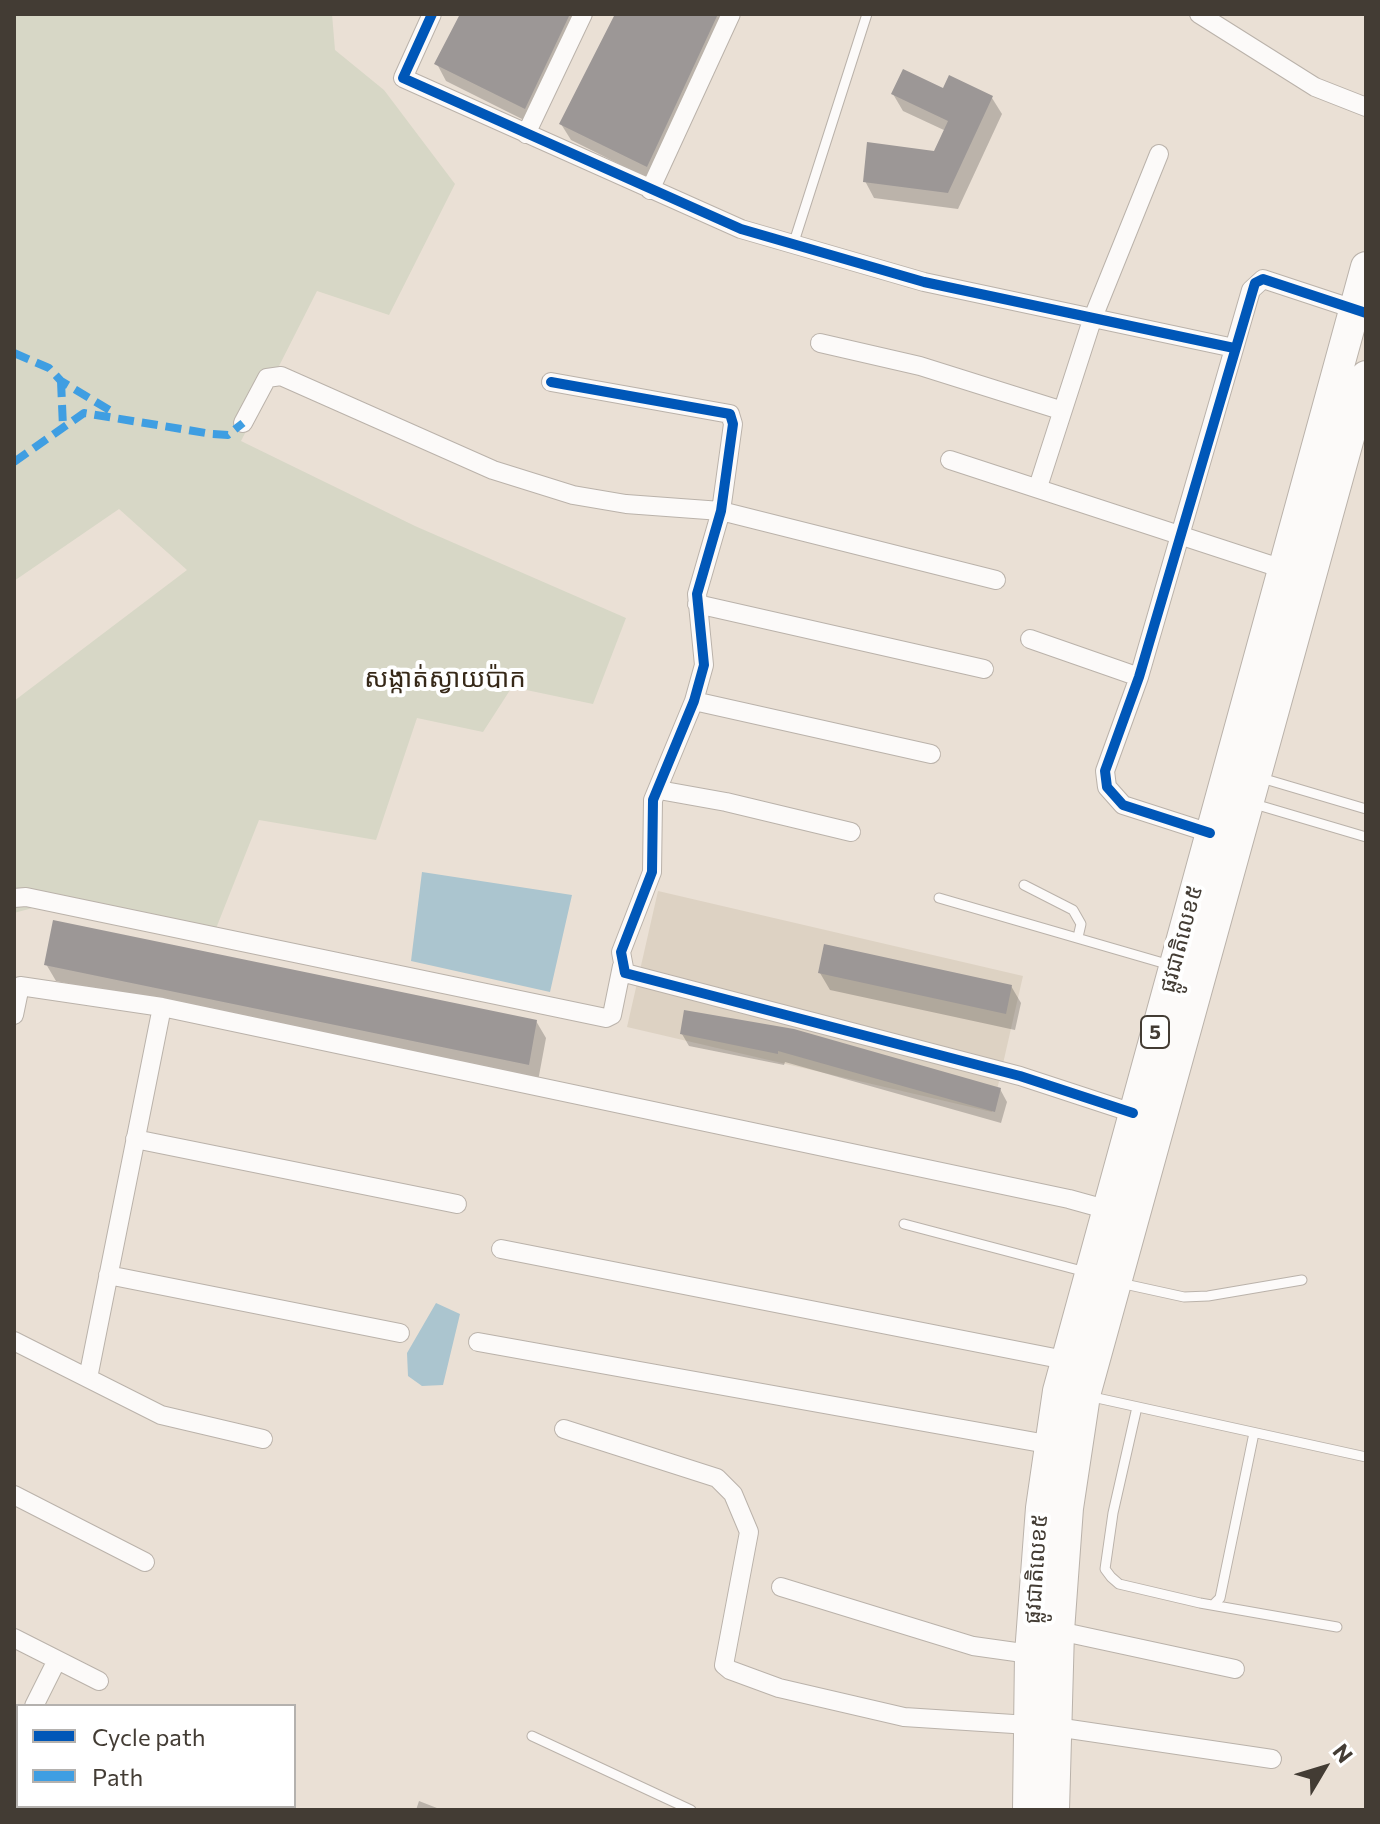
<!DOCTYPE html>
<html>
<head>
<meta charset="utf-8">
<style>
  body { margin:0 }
  #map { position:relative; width:1380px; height:1824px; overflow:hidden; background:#eae0d5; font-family:Commissioner,sans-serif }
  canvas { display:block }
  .frame { position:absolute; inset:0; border:16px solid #433c34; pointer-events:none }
  .legend { position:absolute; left:16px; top:1704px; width:280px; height:104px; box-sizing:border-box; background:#fff; border:2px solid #b4b1ae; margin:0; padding:10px 14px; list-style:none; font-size:24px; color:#433c34 }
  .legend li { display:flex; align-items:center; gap:16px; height:40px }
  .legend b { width:40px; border:2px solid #b4b1ae }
  .north { position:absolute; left:1284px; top:1728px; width:80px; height:80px; -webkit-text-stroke:6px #fff; paint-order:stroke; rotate:52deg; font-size:22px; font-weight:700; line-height:32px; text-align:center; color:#433c34 }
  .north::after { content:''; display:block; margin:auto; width:28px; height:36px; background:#433c34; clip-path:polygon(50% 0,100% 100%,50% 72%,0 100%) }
</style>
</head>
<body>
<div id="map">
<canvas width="1380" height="1824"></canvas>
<div class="frame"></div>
<ul class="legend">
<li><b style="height:10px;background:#0057b8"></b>Cycle path</li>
<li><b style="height:10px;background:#3f9ee2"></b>Path</li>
</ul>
<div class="north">N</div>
</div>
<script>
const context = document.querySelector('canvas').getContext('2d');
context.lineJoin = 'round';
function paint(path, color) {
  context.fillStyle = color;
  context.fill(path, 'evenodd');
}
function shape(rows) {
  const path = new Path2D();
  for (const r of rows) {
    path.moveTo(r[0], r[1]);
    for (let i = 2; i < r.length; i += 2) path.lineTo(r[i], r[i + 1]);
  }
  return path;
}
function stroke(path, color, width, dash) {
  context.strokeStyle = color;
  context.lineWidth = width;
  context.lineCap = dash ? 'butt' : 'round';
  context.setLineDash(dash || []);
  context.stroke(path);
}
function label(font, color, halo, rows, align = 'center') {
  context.font = font + ' Commissioner,"Noto Sans Khmer",sans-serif';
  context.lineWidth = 8;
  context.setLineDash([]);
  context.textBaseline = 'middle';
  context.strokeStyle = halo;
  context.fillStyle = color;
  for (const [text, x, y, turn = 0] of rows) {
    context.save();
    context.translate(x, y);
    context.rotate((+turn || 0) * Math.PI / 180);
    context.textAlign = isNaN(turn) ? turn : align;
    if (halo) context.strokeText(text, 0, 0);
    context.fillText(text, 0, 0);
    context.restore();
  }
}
paint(shape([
  [658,891,1023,976,992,1112,627,1027]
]), '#ddd2c3');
paint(shape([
  [14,14,332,14,335,50,384,90,455,184,389,315,317,291,241,441,415,526,626,618,593,704,512,687,483,732,417,718,376,840,259,820,215,931,62,900,14,913,14,701,187,570,119,509,14,581]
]), '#d7d7c6');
paint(shape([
  [422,872,572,895,550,992,411,961],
  [436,1303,460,1314,443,1385,422,1386,408,1376,407,1353]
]), '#abc5cf');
paint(shape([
  [461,14,589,14,534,125,446,81,437,64],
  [617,14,742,14,729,26,657,183,571,140,561,124],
  [944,90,992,98,1002,114,958,209,874,198,865,181,935,153,946,131,903,111,893,94],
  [46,964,536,1021,546,1038,538,1081,56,981],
  [820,973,1011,986,1021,1003,1015,1030,830,990],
  [682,1034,1000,1089,1007,1102,1001,1123,785,1062,784,1065,689,1046],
  [419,1801,442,1810,416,1810],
  [158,1806,217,1806,217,1807,216,1810,156,1810]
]), '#0003');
paint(shape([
  [460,14,570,14,525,109,434,64],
  [615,14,718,14,647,167,559,124],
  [903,69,943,88,949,75,993,96,948,193,863,182,867,142,934,151,948,121,891,94],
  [53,920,537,1020,529,1065,44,965],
  [824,944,1012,985,1006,1014,818,973],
  [684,1010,794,1029,1001,1088,995,1112,778,1051,778,1054,680,1034]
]), '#9c9796');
const service = shape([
  [793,245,867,14],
  [1258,777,1366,809],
  [1251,803,1366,837],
  [1024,885,1073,910,1081,924,1078,937],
  [939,898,1170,965],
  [904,1224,1086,1272],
  [1120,1283,1184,1297,1208,1296,1302,1280],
  [1088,1396,1366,1457],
  [1137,1407,1113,1513,1105,1569,1111,1577,1119,1584,1200,1603,1337,1627],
  [1215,1603,1220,1598,1254,1433],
  [532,1736,691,1810]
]);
const minor = shape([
  [432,14,403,78,741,229,924,282,1234,348],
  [1199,14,1315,87,1366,107],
  [526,134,583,14],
  [650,190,731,14],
  [820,343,920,366,1060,410],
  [551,382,730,414,733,424,721,511,697,594,704,665,694,701,653,800,652,872,621,952,625,973,1020,1076,1133,1113],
  [243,423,267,378,281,376,493,470,573,495,626,504,721,511,996,580],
  [950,460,1283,569],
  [1038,487,1092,320,1159,154],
  [697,604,984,669],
  [1030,639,1139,677],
  [694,701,931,754],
  [659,790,726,802,851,832],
  [1210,833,1123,805,1107,787,1105,771,1139,677,1251,290,1263,279,1363,312],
  [14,898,26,897,606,1018,612,1015,622,966],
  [14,1015,20,986,162,1007,1069,1199,1116,1212],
  [135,1139,457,1204],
  [501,1249,1065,1360],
  [108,1275,400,1333],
  [14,1341,161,1415,263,1439],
  [478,1342,1058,1446],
  [88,1378,162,1007],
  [564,1429,717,1478,733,1494,749,1532,724,1665,730,1670,779,1688,904,1717,1029,1725],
  [14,1495,145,1562],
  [781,1587,973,1646,1030,1654],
  [1059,1631,1235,1669],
  [14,1638,99,1681],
  [34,1706,57,1660],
  [1056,1727,1272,1759]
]);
const tertiary = shape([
  [25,1806,35,1810]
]);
const trunk = shape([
  [1028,1810,1030,1654,1041,1508,1058,1391,1366,267],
  [1054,1810,1059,1631,1068,1508,1085,1395,1366,376]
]);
stroke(service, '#bab2aa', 11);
stroke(minor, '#bab2aa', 20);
stroke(tertiary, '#bab2aa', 26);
stroke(trunk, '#bab2aa', 32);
stroke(service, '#fcfaf9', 9);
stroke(minor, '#fcfaf9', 18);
stroke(tertiary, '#fcfaf9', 24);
stroke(trunk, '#fcfaf9', 30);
stroke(shape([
  [14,353,49,368,61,381,116,414],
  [61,381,63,427],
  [14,462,84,413,212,434,228,435,243,423]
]), '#3f9ee2', 8, [16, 8]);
stroke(shape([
  [432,14,403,78,741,229,924,282,1234,348],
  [551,382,730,414,733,424,721,511,697,594,704,665,694,701,653,800,652,872,621,952,625,973,1020,1076,1133,1113],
  [1210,833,1123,805,1107,787,1105,771,1139,677,1255,283,1263,279,1366,313]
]), '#0057b8', 10);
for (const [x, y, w] of [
  [1155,1032,28]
]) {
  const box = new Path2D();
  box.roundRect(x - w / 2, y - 16, w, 32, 6);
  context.fillStyle = '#fff';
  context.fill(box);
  stroke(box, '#433c34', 2);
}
label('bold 20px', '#433c34', null, [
  ["5",1155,1032]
]);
label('22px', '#433c34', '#fff', [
  ["ផ្លូវជាតិលេខ៥",1181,939,-75],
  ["ផ្លូវជាតិលេខ៥",1036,1569,-86]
]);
label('26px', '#362818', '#fff', [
  ["សង្កាត់ស្វាយប៉ាក",445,678]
]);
</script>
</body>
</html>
